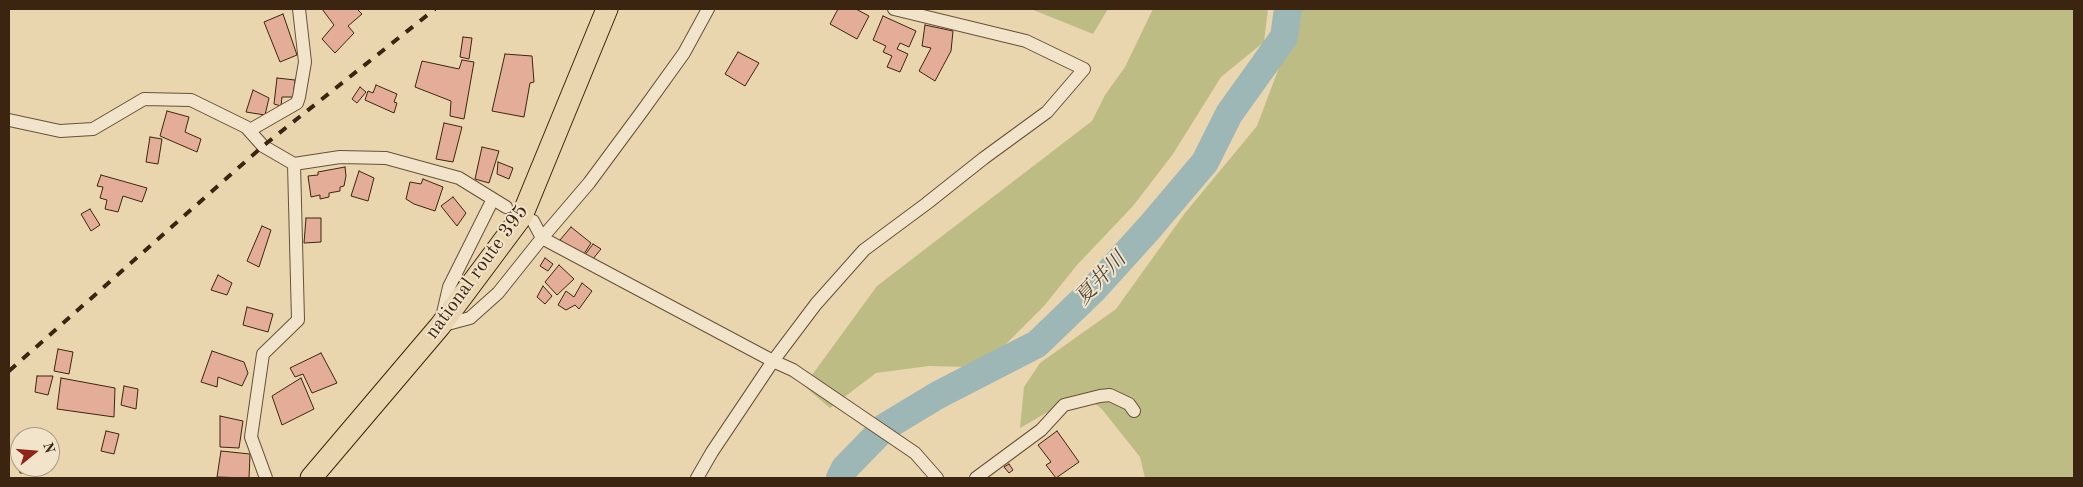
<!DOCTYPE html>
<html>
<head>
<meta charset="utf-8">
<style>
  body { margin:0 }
  #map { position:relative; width:2083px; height:487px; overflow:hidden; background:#e9d6ae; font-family:"Old Standard TT",serif }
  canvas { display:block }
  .frame { position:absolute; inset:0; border:10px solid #3c2510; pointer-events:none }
  .north { position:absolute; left:10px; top:427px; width:50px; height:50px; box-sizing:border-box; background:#f1e4ca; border:1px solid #a99880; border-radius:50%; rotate:73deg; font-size:14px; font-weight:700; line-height:20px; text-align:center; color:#3c2510 }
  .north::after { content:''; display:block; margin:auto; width:18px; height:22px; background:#8f2418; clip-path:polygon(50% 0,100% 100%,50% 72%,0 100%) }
</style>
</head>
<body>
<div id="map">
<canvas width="2083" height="487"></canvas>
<div class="frame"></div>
<div class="north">N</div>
</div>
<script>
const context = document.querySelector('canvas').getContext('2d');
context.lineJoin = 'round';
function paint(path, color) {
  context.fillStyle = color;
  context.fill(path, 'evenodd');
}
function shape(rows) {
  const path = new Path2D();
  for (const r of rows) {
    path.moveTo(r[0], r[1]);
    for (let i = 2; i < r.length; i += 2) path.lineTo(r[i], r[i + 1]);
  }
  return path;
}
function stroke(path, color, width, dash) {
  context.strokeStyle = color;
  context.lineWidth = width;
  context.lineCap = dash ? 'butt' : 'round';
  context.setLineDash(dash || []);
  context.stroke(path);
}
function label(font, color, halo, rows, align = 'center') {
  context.font = font + ' "Old Standard TT","Noto Serif JP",serif';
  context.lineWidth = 4;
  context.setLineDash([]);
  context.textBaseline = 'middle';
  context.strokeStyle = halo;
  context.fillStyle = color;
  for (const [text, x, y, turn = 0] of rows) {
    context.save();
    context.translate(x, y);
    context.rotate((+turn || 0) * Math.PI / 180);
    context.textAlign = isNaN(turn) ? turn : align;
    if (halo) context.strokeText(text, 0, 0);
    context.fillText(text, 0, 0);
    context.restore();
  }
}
paint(shape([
  [1031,9,1108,9,1093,34],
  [1153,9,1268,9,1264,42,1221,77,1173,154,1133,206,1077,265,1044,306,988,362,970,367,929,366,876,373,830,408,804,386,877,286,1092,121,1105,95,1125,67],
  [1301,9,2074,9,2074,478,1145,478,1140,457,1101,408,1079,394,1020,428,1024,387,1040,363,1116,309,1185,213,1257,126]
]), '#bebc85');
stroke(shape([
  [840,478,845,468,885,427,938,395,1037,344,1092,291,1150,227,1205,162,1229,114,1284,37,1288,9]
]), '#9db6b6', 28);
const building = shape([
  [322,9,357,9,362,14,348,26,354,33,335,53,322,39,334,25,322,9],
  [838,9,856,9,869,16,857,39,830,24,838,9],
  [283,14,297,55,280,62,264,22,283,14],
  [883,16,916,31,909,47,900,43,897,49,908,54,900,72,887,67,892,56,883,52,886,46,873,40,883,16],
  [925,25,953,31,951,51,935,81,919,71,931,48,922,46,925,25],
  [463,37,472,38,469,59,460,57,463,37],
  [738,52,759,63,745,86,725,74,738,52],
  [505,54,532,56,534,82,530,83,524,117,492,111,505,54],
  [462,60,474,62,464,119,450,116,451,101,415,87,422,61,459,69,462,60],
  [277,78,295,80,293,97,282,97,281,106,274,104,277,78],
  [376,85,397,94,394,102,397,103,394,113,365,100,368,91,373,93,376,85],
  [360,87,366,92,357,103,352,99,360,87],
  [253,90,269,98,265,115,246,112,253,90],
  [167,111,189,117,185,132,201,139,197,152,160,136,167,111],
  [444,123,462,127,453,162,436,159,444,123],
  [150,137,162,139,158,164,146,162,150,137],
  [482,147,499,151,489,183,475,179,482,147],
  [498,162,513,168,509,179,497,174,498,162],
  [345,167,346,176,344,186,340,187,340,191,329,193,329,197,320,199,320,195,311,197,308,176,318,175,318,172,345,167],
  [359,171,374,178,368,201,351,196,359,171],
  [101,175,147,188,142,202,123,196,118,212,105,209,107,200,100,198,103,187,97,186,101,175],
  [423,179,443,187,435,211,414,204,406,199,410,182,421,184,423,179],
  [453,197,466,213,457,226,441,206,453,197],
  [90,209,100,225,91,231,81,214,90,209],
  [306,218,321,218,321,242,304,243,306,218],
  [262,226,271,230,259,267,247,261,262,226],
  [571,227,591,243,582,257,560,240,571,227],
  [593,244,601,249,588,265,581,260,593,244],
  [545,258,553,264,548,271,540,266,545,258],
  [559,265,574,279,557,295,545,282,559,265],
  [218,275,232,283,227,295,211,290,218,275],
  [582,283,592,291,579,309,575,305,566,310,558,305,566,291,574,297,582,283],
  [543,286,552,296,545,304,537,297,543,286],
  [247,307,273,314,268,332,243,325,247,307],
  [58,349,73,352,69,374,54,371,58,349],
  [212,351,244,362,248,373,242,386,218,377,217,387,201,382,212,351],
  [321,353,337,383,312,393,303,374,295,377,290,368,321,353],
  [37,376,53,376,48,395,35,392,37,376],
  [61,378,115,388,114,417,57,409,61,378],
  [301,378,314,409,282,425,272,396,301,378],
  [124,386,138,389,136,409,121,405,124,386],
  [220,416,243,421,239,448,220,447,220,416],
  [106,431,119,434,114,454,101,451,106,431],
  [1057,431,1079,462,1056,478,1046,465,1051,462,1038,445,1057,431],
  [14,442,20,442,20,467,31,467,31,473,20,473,19,466,15,466,14,442],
  [221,451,250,454,249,478,217,477,221,451],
  [1009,464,1013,470,1009,473,1004,467,1009,464]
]);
paint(building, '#e4ad97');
stroke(building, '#3c2510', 1);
const minor = shape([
  [9,120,60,131,93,129,144,99,191,100,246,127,263,146,294,164,340,157,386,158,459,178,506,207],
  [250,130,297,103,299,97,305,62,299,9],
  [493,199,449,287,440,326,470,318,498,293,542,238,589,183,643,110,684,53,708,9],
  [533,221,542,238,773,361,793,370,915,453,937,478],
  [266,478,251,437,263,354,298,320,294,164],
  [697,478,712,452,773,361,816,304,864,250,926,204,984,158,1047,112,1084,69,1026,41,894,9],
  [976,478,1041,430,1064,405,1100,396,1110,395,1129,404,1134,411]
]);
const trunk = shape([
  [311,478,440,326,522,216,607,9]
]);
stroke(minor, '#675138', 14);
stroke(trunk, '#3c2510', 23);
stroke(minor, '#f1e4ca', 12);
stroke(trunk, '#e9d6ae', 21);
stroke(shape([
  [9,371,263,146,435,9]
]), '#3c2510', 4, [9, 9]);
label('20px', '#3c2510', '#f1e4ca', [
  ["national route 395",477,272,-54]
]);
label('italic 21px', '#54493a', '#f1e4ca', [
  ["夏井川",1101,279,-47]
]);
</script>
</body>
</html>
